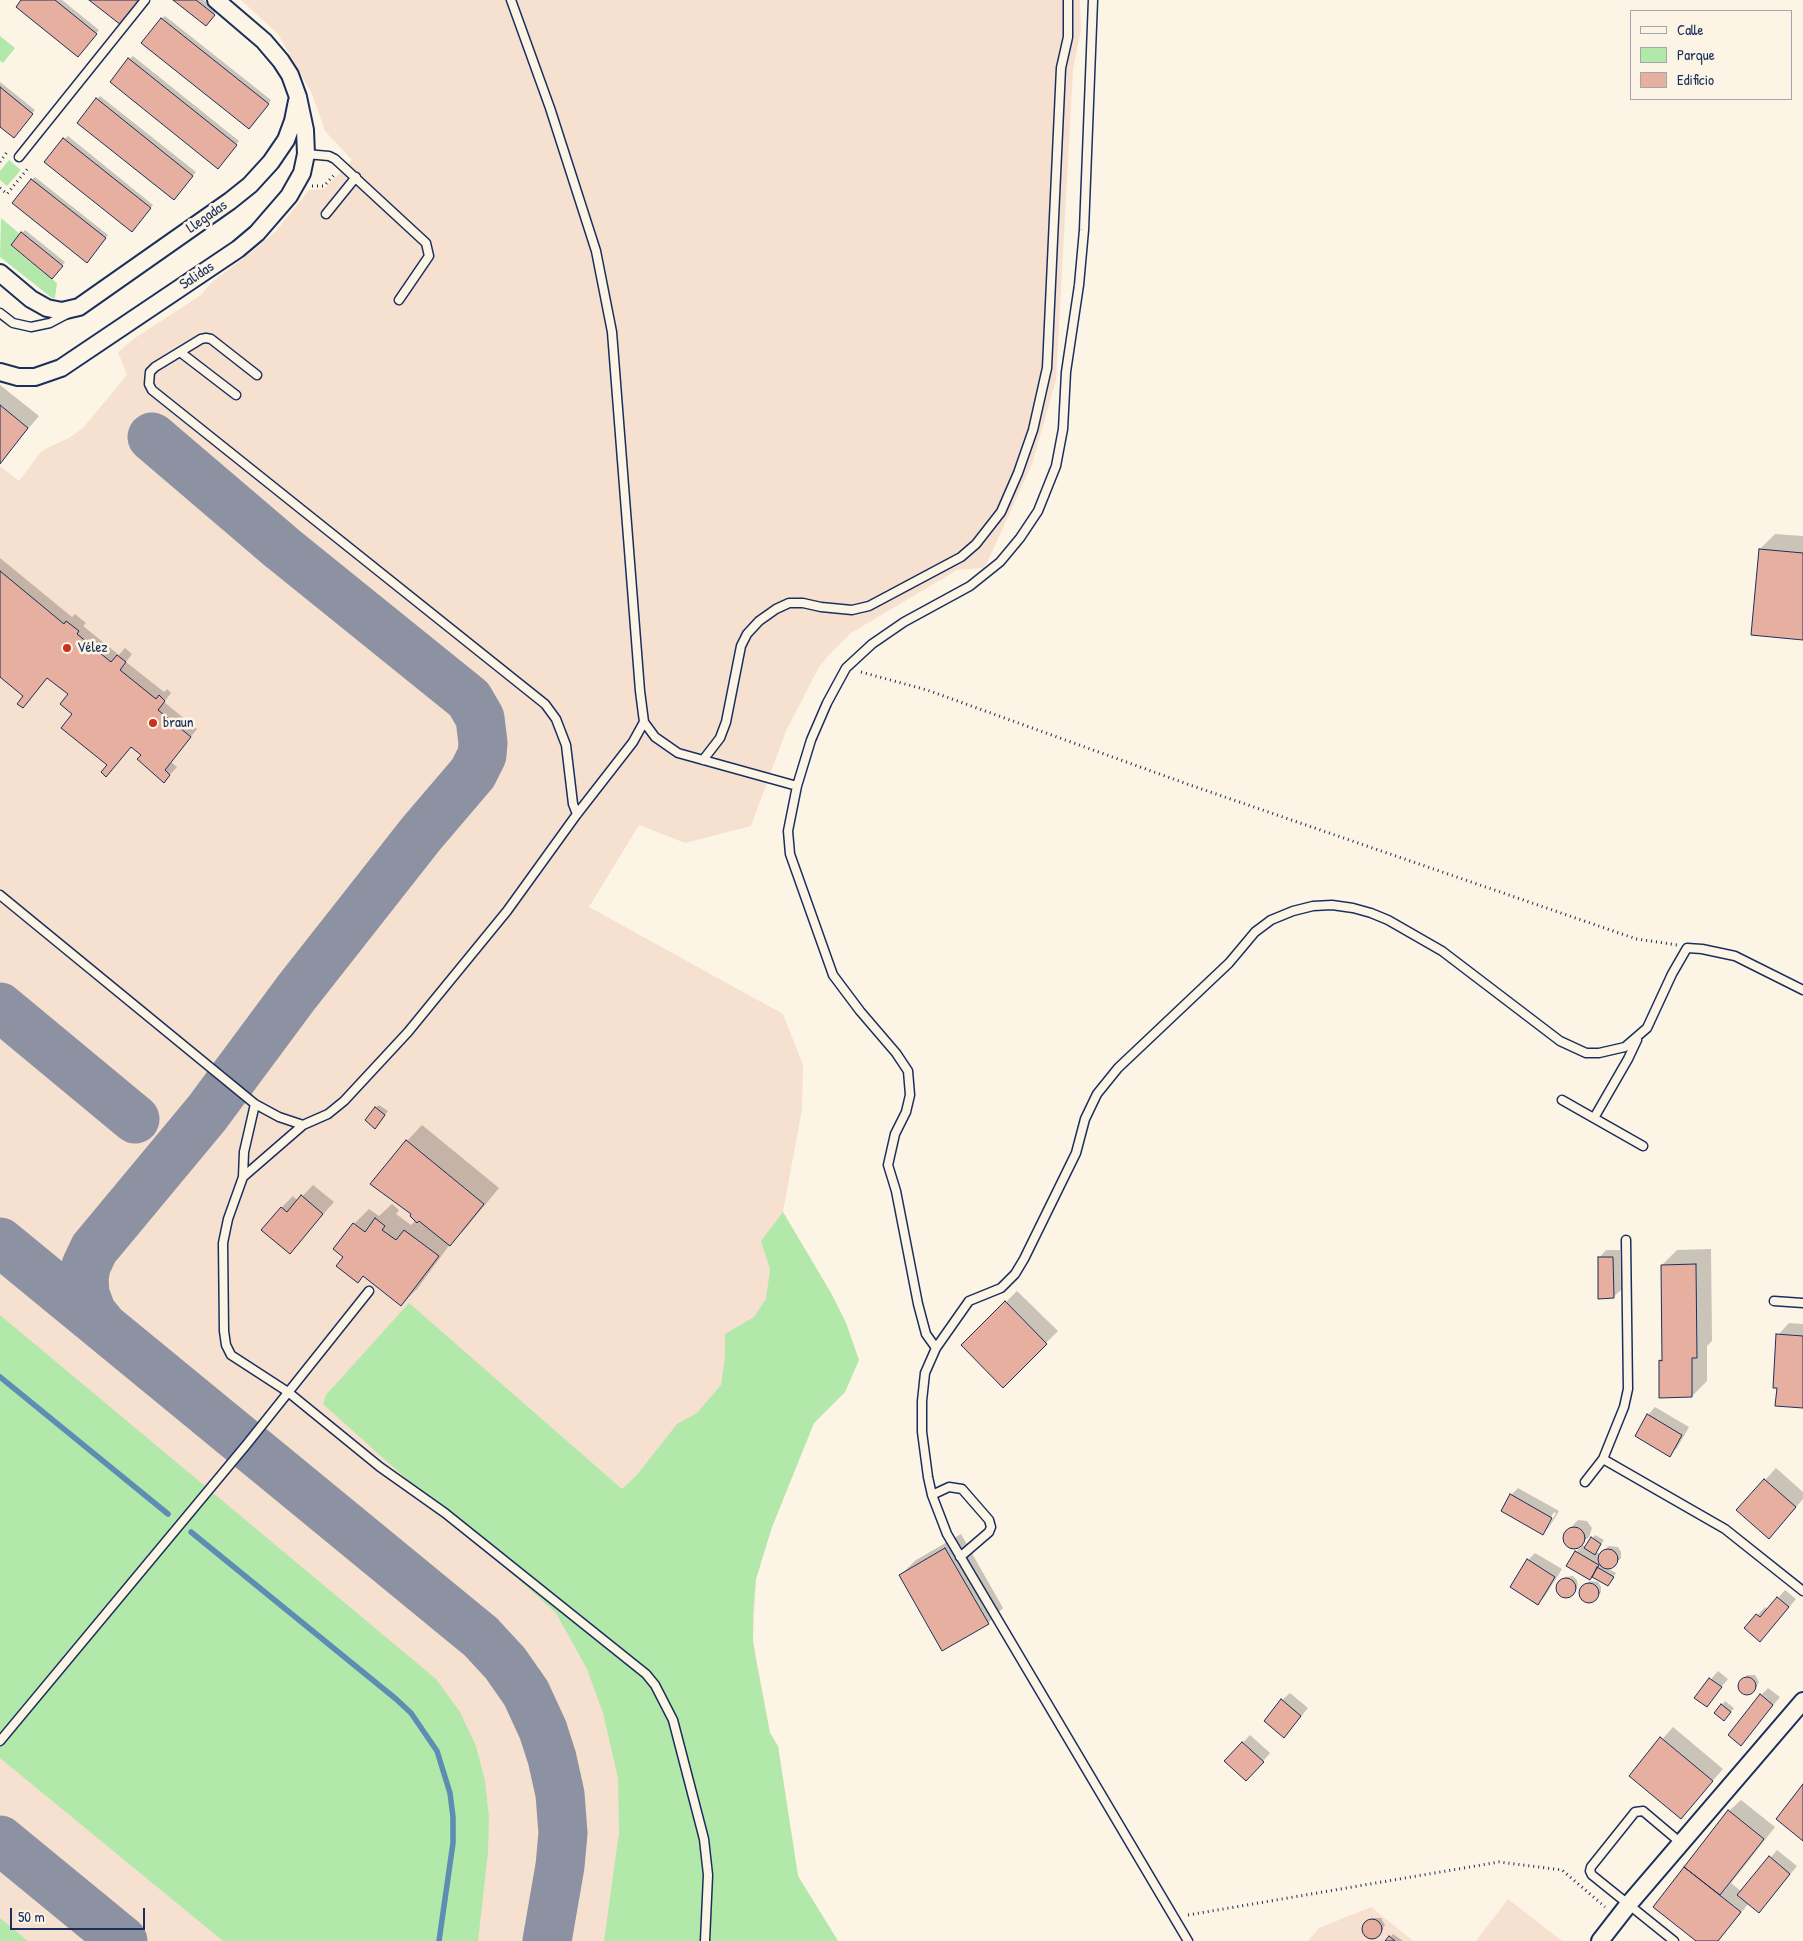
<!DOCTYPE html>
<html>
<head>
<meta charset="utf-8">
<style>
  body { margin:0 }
  #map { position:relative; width:1803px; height:1941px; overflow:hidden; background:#fcf5e5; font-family:"Patrick Hand",sans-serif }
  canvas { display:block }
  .legend { position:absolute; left:1630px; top:10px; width:162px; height:90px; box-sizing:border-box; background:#fcf5e5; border:1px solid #a2a6af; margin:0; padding:6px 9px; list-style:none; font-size:15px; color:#1b2f5e }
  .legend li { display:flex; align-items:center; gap:10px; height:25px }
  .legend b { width:25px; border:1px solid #a2a6af }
  .scale { position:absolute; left:10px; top:1908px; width:135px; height:22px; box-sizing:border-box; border:2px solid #1b2f5e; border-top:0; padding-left:6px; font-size:15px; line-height:18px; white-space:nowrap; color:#1b2f5e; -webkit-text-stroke:4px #fcf5e5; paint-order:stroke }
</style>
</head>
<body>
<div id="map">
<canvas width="1803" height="1941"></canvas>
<ul class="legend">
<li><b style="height:6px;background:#fcf5e5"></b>Calle</li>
<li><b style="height:14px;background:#b2e9ab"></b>Parque</li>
<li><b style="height:14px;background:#e7afa0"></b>Edificio</li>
</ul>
<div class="scale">50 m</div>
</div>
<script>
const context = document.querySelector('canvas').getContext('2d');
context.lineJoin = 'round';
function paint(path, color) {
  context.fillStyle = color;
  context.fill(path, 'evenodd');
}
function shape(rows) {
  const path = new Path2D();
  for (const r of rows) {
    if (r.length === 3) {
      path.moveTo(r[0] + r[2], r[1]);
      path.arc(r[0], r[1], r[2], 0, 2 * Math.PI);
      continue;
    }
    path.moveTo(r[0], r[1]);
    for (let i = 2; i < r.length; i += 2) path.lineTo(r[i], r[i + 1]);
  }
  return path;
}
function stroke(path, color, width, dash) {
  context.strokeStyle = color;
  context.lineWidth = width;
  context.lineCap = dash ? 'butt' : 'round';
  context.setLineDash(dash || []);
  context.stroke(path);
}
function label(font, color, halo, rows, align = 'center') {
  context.font = font + ' "Patrick Hand",sans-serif';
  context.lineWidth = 5;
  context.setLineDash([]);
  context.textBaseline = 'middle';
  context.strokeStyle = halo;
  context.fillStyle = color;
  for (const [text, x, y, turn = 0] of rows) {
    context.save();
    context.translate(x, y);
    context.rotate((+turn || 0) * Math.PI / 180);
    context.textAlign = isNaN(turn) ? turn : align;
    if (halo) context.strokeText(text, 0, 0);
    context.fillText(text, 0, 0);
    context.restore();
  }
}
paint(shape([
  [241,0,1080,0,1081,29,1073,70,1056,380,1032,464,987,563,983,568,957,570,851,633,829,655,819,667,786,731,751,826,685,843,639,825,589,907,783,1014,803,1065,802,1109,783,1212,831,1293,846,1323,859,1360,845,1392,814,1423,772,1527,756,1579,753,1640,770,1733,778,1746,798,1876,838,1941,0,1941,0,466,19,481,41,452,47,448,69,438,83,428,127,375,118,352,135,338,201,295,211,283,254,250,276,231,309,190,324,189,352,160,325,131,312,94,278,34],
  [1508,1899,1562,1941,1476,1941],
  [1371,1907,1413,1941,1308,1941,1319,1928]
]), '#f6e0d0');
paint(shape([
  [0,36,15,48,3,63,0,61],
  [9,160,21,170,7,186,0,180,0,171],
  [1,218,20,234,11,246,57,283,55,298,52,298,0,257],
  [783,1212,831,1293,846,1323,859,1360,845,1392,814,1423,772,1527,756,1579,753,1613,753,1640,756,1660,770,1733,778,1746,798,1876,838,1941,604,1941,619,1833,618,1778,603,1713,587,1669,556,1613,323,1404,326,1395,409,1303,622,1489,637,1475,677,1424,697,1413,721,1385,725,1357,725,1334,754,1317,766,1299,770,1269,761,1241],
  [0,1315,436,1679,460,1712,476,1746,485,1781,489,1817,488,1852,478,1941,223,1941,0,1758],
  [0,1918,28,1941,0,1941]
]), '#b2e9ab');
paint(shape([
  [23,0,62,0,99,30,81,53],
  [175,0,204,0,217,11,209,21],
  [165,16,271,100,253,124,161,19],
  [133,56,239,141,221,164,129,59],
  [0,82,35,110,17,133,0,125],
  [100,96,196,172,177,195,97,99],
  [68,136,153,205,135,227,64,139],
  [35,177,108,235,90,258,31,180],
  [25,230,65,262,55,274,22,233],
  [0,385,39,416,0,462],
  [1775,534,1803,536,1803,638,1760,549],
  [0,558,72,617,75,614,86,623,83,626,119,655,125,648,132,654,126,662,164,692,167,689,171,693,164,702,197,729,171,762,177,767,164,781,143,755,132,746,109,765,74,714,69,694,48,677,23,707,25,696,0,676],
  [379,1105,388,1111,379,1124,375,1108],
  [422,1125,499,1188,465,1229,451,1243,417,1289,401,1305,344,1257,354,1224,369,1209,379,1216,392,1204,399,1210,396,1214,411,1225,416,1220,413,1214,372,1183,407,1141],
  [313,1185,334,1202,290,1252,281,1208,293,1196,298,1201],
  [1711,1249,1712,1341,1707,1346,1707,1381,1692,1396,1660,1361,1663,1358,1662,1265,1677,1250],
  [1606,1250,1620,1250,1621,1290,1613,1297,1599,1258],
  [1017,1291,1058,1331,1003,1386,963,1345],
  [1789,1323,1803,1324,1803,1407,1778,1387,1778,1335],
  [1655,1407,1689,1427,1677,1448,1669,1455,1648,1415],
  [1776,1468,1803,1492,1803,1499,1780,1526,1738,1510],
  [1518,1488,1559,1511,1550,1526,1543,1533,1511,1495],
  [1554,1512,1556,1513,1549,1526,1546,1526],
  [1578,1520,1587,1521,1592,1528,1589,1537,1577,1547,1569,1546,1566,1543,1564,1535],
  [961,1534,1003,1608,988,1623,900,1575,916,1560],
  [1595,1535,1604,1540,1596,1552,1600,1554,1609,1546,1618,1547,1621,1552,1621,1558,1609,1569,1616,1573,1608,1585,1592,1576,1576,1552,1583,1545,1586,1547],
  [1535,1553,1562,1569,1545,1596,1538,1604,1528,1560],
  [1573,1576,1577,1580,1578,1586,1568,1596,1563,1596,1558,1591,1558,1585,1565,1577],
  [1590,1581,1598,1582,1601,1587,1601,1592,1593,1601,1584,1601,1581,1597,1581,1588],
  [1785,1590,1796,1599,1767,1633,1746,1628,1765,1607,1768,1610],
  [1718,1671,1728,1679,1706,1706,1696,1697],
  [1747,1675,1755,1675,1759,1682,1755,1689,1747,1694,1741,1690,1741,1682],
  [1768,1688,1780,1697,1741,1744,1761,1695],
  [1290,1693,1308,1708,1291,1729,1282,1700],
  [1725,1701,1734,1708,1728,1716,1722,1705],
  [1673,1727,1723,1769,1681,1817,1631,1775],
  [1250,1735,1270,1753,1254,1772,1226,1761],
  [1741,1800,1775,1827,1731,1883,1742,1892,1777,1850,1797,1866,1766,1904,1749,1903,1718,1941,1698,1941,1655,1906,1729,1811],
  [1372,1918,1381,1918,1385,1925,1377,1937,1368,1937,1365,1934,1365,1925],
  [1393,1934,1403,1941,1387,1941]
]), '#0003');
stroke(shape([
  [0,1377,168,1514],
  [191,1532,396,1699,411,1713,437,1751,450,1793,453,1817,453,1843,439,1941]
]), '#5e8db3', 5.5);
stroke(shape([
  [0,1007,135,1119],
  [0,1242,481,1637,505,1663,526,1693,543,1730,552,1758,560,1794,563,1833,560,1866,547,1941],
  [102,1325,92,1313,85,1294,84,1279,86,1266,94,1249,207,1113,296,993,421,834,473,773,482,755,483,743,480,718,469,699,282,548,152,437],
  [0,1840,123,1941]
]), '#8c92a2', 49);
const building = shape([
  [21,0,55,0,97,34,78,57,16,7,21,0],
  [89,0,138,0,139,1,121,25,89,0],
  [173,0,196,0,215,15,206,26,173,0],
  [161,18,269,104,249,129,141,43,161,18],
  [128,58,237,145,218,169,110,82,128,58],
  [0,87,33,114,14,138,0,127,0,87],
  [96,98,193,176,174,200,77,123,96,98],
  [63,138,151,208,132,232,44,162,63,138],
  [31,179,106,238,87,263,12,203,31,179],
  [21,232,63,266,52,279,11,245,21,232],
  [0,405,28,428,0,464,0,405],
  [1759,549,1803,553,1803,640,1751,635,1759,549],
  [0,571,64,624,66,621,79,631,77,634,111,662,117,655,126,662,120,670,156,699,159,695,165,701,158,710,191,737,165,770,170,775,164,783,137,759,141,755,131,747,106,777,101,772,107,765,61,728,72,714,60,704,68,694,47,678,23,708,17,704,23,696,0,677,0,571],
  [375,1107,385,1115,375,1129,365,1120,375,1107],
  [406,1140,484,1204,450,1246,419,1221,417,1223,410,1216,411,1214,370,1184,406,1140],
  [301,1195,323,1214,290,1254,261,1230,281,1207,287,1212,301,1195],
  [375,1218,385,1226,382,1230,396,1240,404,1230,439,1256,401,1306,363,1276,358,1283,336,1266,343,1257,333,1249,353,1223,365,1232,375,1218],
  [1598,1257,1613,1257,1614,1298,1598,1299,1598,1257],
  [1696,1264,1697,1358,1692,1358,1692,1397,1659,1398,1659,1360,1662,1361,1661,1265,1696,1264],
  [1005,1301,1047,1344,1003,1388,961,1345,1005,1301],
  [1776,1334,1803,1336,1803,1408,1775,1406,1777,1388,1773,1388,1776,1334],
  [1647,1414,1682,1435,1670,1457,1635,1436,1647,1414],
  [1764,1479,1796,1507,1769,1539,1736,1510,1764,1479],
  [1510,1494,1552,1518,1543,1535,1501,1511,1510,1494],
  [1574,1538,11],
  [1591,1537,1601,1544,1595,1555,1584,1548,1591,1537],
  [945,1548,989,1624,942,1651,899,1575,945,1548],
  [1608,1559,10],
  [1575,1551,1599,1565,1590,1580,1566,1566,1575,1551],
  [1527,1559,1555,1577,1538,1605,1510,1587,1527,1559],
  [1597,1567,1614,1577,1608,1586,1592,1577,1597,1567],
  [1566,1588,10],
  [1589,1593,10],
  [1777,1597,1789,1607,1760,1642,1744,1628,1756,1614,1760,1617,1777,1597],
  [1747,1686,9],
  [1709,1678,1722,1687,1707,1707,1694,1698,1709,1678],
  [1760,1694,1773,1705,1741,1746,1728,1735,1760,1694],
  [1281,1699,1301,1716,1284,1738,1264,1721,1281,1699],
  [1721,1704,1731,1712,1724,1721,1714,1713,1721,1704],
  [1660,1737,1713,1781,1681,1819,1629,1776,1660,1737],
  [1242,1742,1264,1762,1246,1781,1224,1761,1242,1742],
  [1803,1784,1803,1841,1776,1819,1803,1784],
  [1728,1810,1764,1839,1720,1895,1684,1867,1728,1810],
  [1769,1856,1790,1874,1759,1913,1737,1895,1769,1856],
  [1684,1867,1741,1912,1718,1941,1696,1941,1653,1907,1684,1867],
  [1372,1929,10],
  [1389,1936,1395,1941,1385,1941,1389,1936]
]);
paint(building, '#e7afa0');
stroke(building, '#1b2f5e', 1);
const lane = shape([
  [511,0,550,108,596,251,612,332,640,691,644,722,655,737,678,753,797,786],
  [306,154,329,156,335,159,426,243,429,256,399,300],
  [19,157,145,0],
  [326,214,356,177],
  [0,313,13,323,31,327,50,323,67,314],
  [180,352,236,395],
  [257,375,211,339,206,338,201,339,155,367,150,372,149,384,152,390,545,704,556,719,566,745,573,804,577,814],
  [644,722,633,742,577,814,507,911,408,1032,344,1101,328,1114,303,1125,243,1177,228,1219,223,1243,224,1331,226,1345,231,1355,288,1392,380,1467,445,1513,646,1674,655,1685,673,1720,704,1839,708,1875,705,1941],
  [703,760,720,738,726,722,741,646,747,634,759,621,776,609,789,603,803,603,821,607,852,610,869,606,961,557,976,544,1001,512,1018,473,1033,430,1047,368,1061,68,1068,37,1068,0],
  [0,895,255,1104,279,1117,303,1125],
  [1562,1100,1643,1146],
  [1594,1118,1628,1059,1637,1040],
  [243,1177,244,1152,255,1104],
  [1774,1301,1803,1303],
  [936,1348,926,1334,918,1304,896,1191,888,1165,895,1134,906,1112,910,1095,908,1071,896,1053,860,1011,833,975,790,854,788,831,797,786,811,740,827,703,846,668,872,644,904,622,970,586,1000,562,1020,538,1038,511,1056,466,1063,429,1066,372,1079,285,1084,230,1093,0],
  [1603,1459,1725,1529,1803,1591],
  [1585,1482,1603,1459,1624,1407,1628,1389,1626,1240],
  [932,1495,949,1487,962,1489,989,1520,991,1527,989,1532,960,1557],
  [0,1741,247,1444,369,1291],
  [1188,1941,947,1534,932,1495,928,1477,922,1432,922,1401,925,1373,936,1348,969,1301,1001,1288,1015,1274,1024,1259,1076,1153,1085,1119,1097,1094,1118,1068,1229,963,1255,932,1271,920,1293,911,1313,906,1332,905,1353,908,1371,913,1388,920,1442,951,1560,1041,1586,1053,1599,1053,1625,1047,1647,1028,1672,974,1687,948,1702,949,1735,956,1803,990],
  [1674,1941,1592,1875,1590,1871,1591,1867,1635,1812,1643,1811,1681,1843]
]);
const street = shape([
  [0,273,31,299,47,308,62,311,79,307,230,201,250,185,271,162,286,140,293,121,297,101],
  [0,372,18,377,35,377,61,368,238,249,257,233,289,196,302,173,306,154,305,130,298,97,290,75,281,61,264,41,216,0],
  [1600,1941,1628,1905,1803,1701]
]);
stroke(lane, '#1b2f5e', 11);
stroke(street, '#1b2f5e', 20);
stroke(shape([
  [0,162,7,152],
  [312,186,324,186,334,175],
  [0,188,7,194,29,167],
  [861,672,927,690,1190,785,1619,933,1637,939,1677,945],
  [1188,1915,1499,1862,1562,1870,1605,1907]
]), '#1b2f5e', 3, [1, 4]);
stroke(lane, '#fcf5e5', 8);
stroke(street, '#fcf5e5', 16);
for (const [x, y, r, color] of [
  [67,648,5,"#c8321e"],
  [153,723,5,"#c8321e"]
]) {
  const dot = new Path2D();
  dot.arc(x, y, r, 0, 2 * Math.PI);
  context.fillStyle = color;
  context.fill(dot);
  stroke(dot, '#fcf5e5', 2);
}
label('15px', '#1b2f5e', '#fcf5e5', [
  ["Llegadas",207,217,-35],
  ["Salidas",197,276,-34]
]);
label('15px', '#1b2f5e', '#fcf5e5', [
  ["Vélez",77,648],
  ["braun",163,723]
], 'left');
</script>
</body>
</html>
